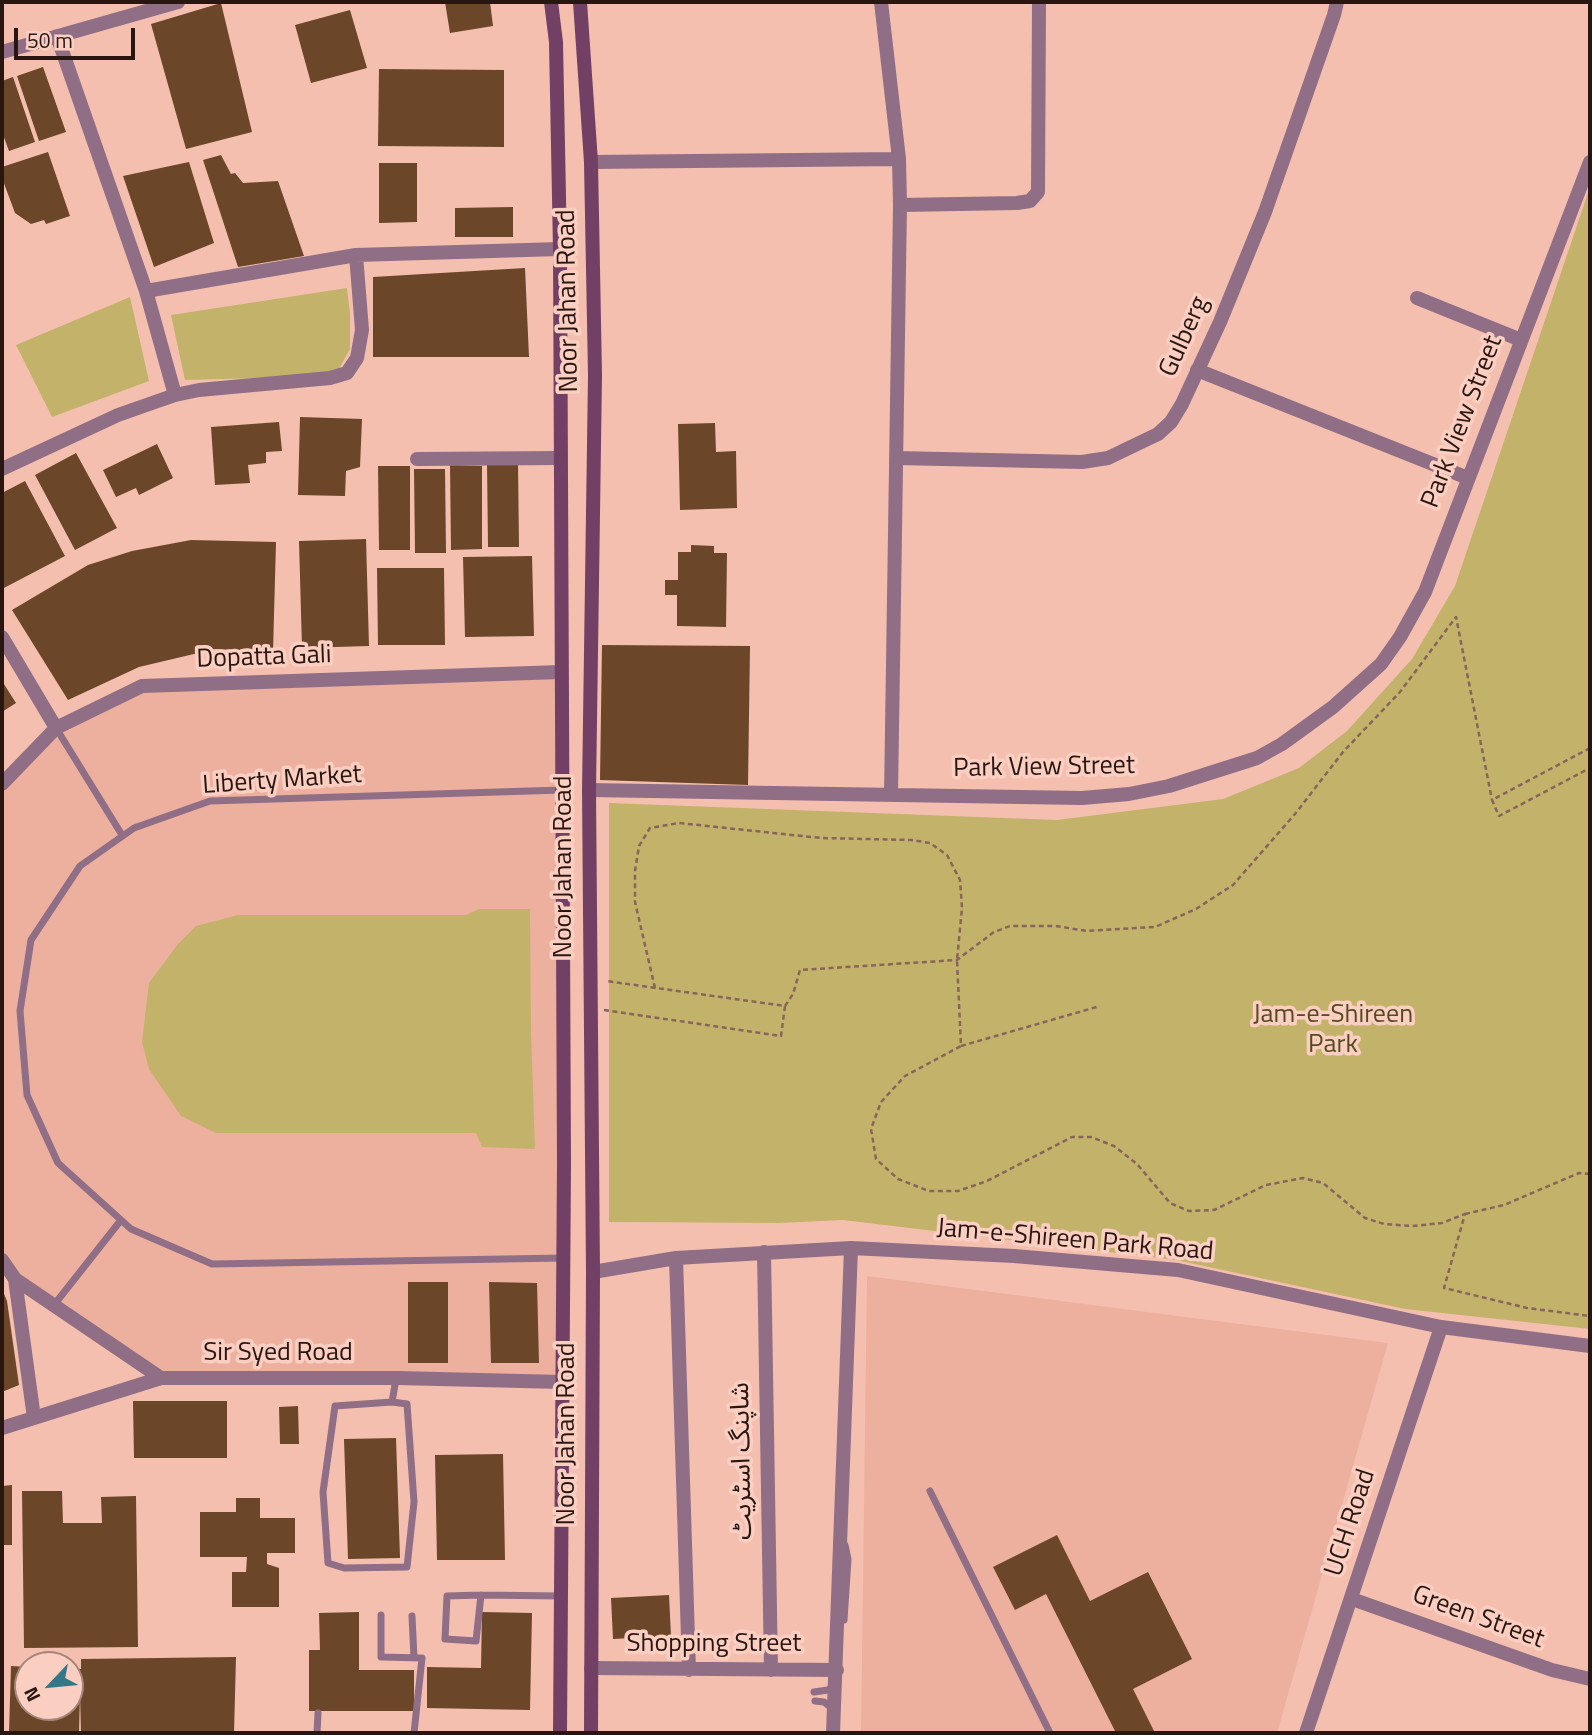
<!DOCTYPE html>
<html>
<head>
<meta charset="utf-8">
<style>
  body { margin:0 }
  #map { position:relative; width:1592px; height:1735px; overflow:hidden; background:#f4bfaf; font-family:"Titillium Web",sans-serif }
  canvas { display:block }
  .frame { position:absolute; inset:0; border:4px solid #291610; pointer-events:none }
  .north { position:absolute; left:14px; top:1651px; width:70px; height:70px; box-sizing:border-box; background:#facec1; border:2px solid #a6847a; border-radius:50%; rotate:244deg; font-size:19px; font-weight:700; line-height:28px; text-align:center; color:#291610 }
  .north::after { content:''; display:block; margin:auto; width:24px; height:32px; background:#347788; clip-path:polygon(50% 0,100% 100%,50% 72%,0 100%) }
  .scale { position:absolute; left:14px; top:28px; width:121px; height:32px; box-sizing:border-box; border:4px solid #291610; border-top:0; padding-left:9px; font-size:21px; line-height:24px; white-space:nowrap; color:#291610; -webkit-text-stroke:5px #facec1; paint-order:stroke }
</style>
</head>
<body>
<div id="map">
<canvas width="1592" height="1735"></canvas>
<div class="frame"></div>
<div class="north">N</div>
<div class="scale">50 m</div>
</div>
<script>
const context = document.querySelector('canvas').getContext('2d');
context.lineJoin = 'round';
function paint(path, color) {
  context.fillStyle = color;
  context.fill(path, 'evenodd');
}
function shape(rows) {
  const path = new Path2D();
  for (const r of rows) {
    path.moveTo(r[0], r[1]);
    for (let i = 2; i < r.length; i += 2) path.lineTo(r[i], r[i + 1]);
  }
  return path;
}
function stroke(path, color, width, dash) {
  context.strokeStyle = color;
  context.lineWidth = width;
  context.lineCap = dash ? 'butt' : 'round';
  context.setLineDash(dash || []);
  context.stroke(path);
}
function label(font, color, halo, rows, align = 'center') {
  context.font = font + ' "Titillium Web","Noto Sans Arabic",sans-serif';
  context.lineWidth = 7;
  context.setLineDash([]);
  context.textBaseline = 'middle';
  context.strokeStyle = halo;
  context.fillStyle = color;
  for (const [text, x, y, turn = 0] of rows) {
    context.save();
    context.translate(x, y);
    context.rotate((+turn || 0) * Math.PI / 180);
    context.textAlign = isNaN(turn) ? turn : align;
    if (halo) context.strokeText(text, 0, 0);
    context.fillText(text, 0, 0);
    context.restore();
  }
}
paint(shape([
  [557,674,562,1382,161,1378,15,1279,2,1260,2,784,56,728,142,686],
  [867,1276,1388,1343,1277,1733,861,1733]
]), '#edb09e');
paint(shape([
  [1590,187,1590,1329,1405,1309,1176,1260,843,1220,778,1223,609,1222,609,803,1057,820,1223,799,1299,768,1347,731,1412,659,1455,586],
  [347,288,350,314,350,349,335,376,185,380,171,315],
  [130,297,149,381,52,417,16,345],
  [479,909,530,909,531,1031,535,1149,482,1147,476,1133,216,1133,181,1116,149,1069,142,1042,149,983,178,944,196,926,238,915,466,915]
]), '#c3b36a');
paint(shape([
  [445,2,490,2,493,26,450,33],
  [221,3,252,132,186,149,151,24],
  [350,10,367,68,311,83,295,25],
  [43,67,66,132,39,141,17,76],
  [379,69,504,70,504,147,378,146],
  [13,77,35,142,9,151,2,132,2,81],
  [48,152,70,216,46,224,44,220,31,224,15,213,2,178,2,167],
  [221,155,231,174,235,173,243,183,278,181,304,256,238,267,203,160],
  [189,162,214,243,154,267,123,176],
  [379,163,417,163,417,222,379,223],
  [513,207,513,237,455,237,455,208],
  [525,268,529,357,373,357,373,277],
  [300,417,362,419,360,467,346,471,345,496,298,495],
  [279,422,282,451,266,452,266,463,248,465,250,483,215,485,211,427],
  [715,423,716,452,736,451,737,508,680,510,678,424],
  [157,444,173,478,139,495,136,488,116,497,103,470],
  [76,453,117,528,75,550,35,475],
  [487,463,518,463,519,547,488,547],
  [450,465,482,466,482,549,451,550],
  [378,466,410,466,410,550,379,550],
  [414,469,445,469,446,553,415,553],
  [25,481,65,556,2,589,2,493],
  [366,539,369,646,302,648,299,541],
  [191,540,276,542,273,652,215,649,139,667,68,700,12,610,88,565,132,551],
  [691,545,714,546,714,553,727,553,726,627,677,626,677,595,665,595,665,580,678,580,678,552,691,552],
  [532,556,534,636,465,637,463,557],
  [377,568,444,568,445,645,378,645],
  [602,645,750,646,748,785,600,780],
  [2,681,16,703,2,712],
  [408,1282,448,1282,448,1363,408,1363],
  [489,1282,537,1283,539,1363,491,1363],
  [2,1289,7,1301,19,1385,2,1392],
  [133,1401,227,1401,227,1458,134,1458],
  [298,1406,299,1444,280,1444,279,1407],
  [396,1438,400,1558,348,1559,344,1439],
  [503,1454,505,1560,437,1560,435,1455],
  [12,1485,12,1545,2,1545,2,1486],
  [22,1491,62,1491,63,1523,102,1523,101,1497,136,1496,138,1647,24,1648],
  [236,1498,260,1498,260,1518,295,1518,295,1553,267,1553,267,1564,279,1568,279,1607,232,1607,232,1572,246,1572,247,1557,200,1557,200,1512,236,1512],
  [1057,1535,1090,1601,1148,1572,1192,1659,1133,1689,1155,1733,1116,1733,1046,1594,1015,1610,993,1567],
  [669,1595,671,1636,613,1639,611,1598],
  [359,1612,359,1670,414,1670,414,1711,309,1711,309,1650,320,1650,319,1613],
  [482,1612,532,1613,530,1710,427,1708,427,1667,481,1668],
  [236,1657,234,1733,81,1733,80,1693,79,1733,9,1733,11,1666,28,1667,28,1707,70,1707,70,1668,81,1669,81,1659]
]), '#6b4629');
stroke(shape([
  [1590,748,1492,800,1499,816,1590,768],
  [655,988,635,902,635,871,639,846,650,828,679,823,821,838,912,840,930,843,947,855,960,880,962,908,957,960,961,1046,905,1076,881,1102,871,1129,876,1159,898,1179,929,1191,958,1191,987,1181,1072,1137,1091,1137,1114,1146,1137,1164,1170,1203,1189,1211,1214,1210,1266,1185,1303,1178,1323,1183,1365,1218,1384,1224,1413,1226,1442,1223,1465,1214,1444,1288,1527,1308,1590,1316],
  [785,1006,793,994,800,970,957,960,994,932,1010,926,1056,926,1087,931,1155,927,1196,909,1233,885,1295,814,1343,752,1400,692,1456,617,1492,800],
  [604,1010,781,1036,785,1006,606,981],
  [961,1046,1100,1006],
  [1465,1214,1504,1205,1579,1173,1590,1174]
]), '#88655a', 2.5, [5, 3.5]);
stroke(shape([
  [56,728,122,835],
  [562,790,210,801,134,828,80,866,31,940,20,1011,27,1095,58,1163,131,1229,212,1264,563,1258],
  [54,1305,121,1220],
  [392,1402,335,1406,323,1492,328,1563,344,1568,407,1567,414,1502,407,1404,392,1402,396,1379],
  [930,1491,1050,1733],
  [481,1595,476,1641,445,1639,447,1596,481,1595,560,1596],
  [381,1615,381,1657,422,1658,414,1733],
  [412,1616,414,1658],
  [844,1620,848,1559,845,1545],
  [814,1692,828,1690,834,1686],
  [815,1701,824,1702,833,1709],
  [317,1733,318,1713]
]), '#906e86', 7);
stroke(shape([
  [881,2,899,159,900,205,891,795],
  [57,36,146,291,175,395],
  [2,52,178,2],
  [591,162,899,159],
  [900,205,1017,203,1030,201,1038,192,1039,2],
  [146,291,356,255,560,249],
  [1417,298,1521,340],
  [1197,370,1468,478],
  [896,458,1082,462,1108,458,1158,434,1171,422,1182,404,1220,322,1265,212,1334,15,1337,2],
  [417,459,560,458],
  [2,469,118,415,175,395,199,390,330,378,347,373,357,358,362,330,356,255],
  [2,637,56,728],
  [2,784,56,728,142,686,561,672],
  [589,790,1082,798,1129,794,1169,786,1257,758,1282,744,1333,707,1381,664,1400,637,1425,592,1590,162],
  [764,1252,771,1670],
  [676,1258,689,1670],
  [2,1260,15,1279,161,1378],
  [593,1272,676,1258,851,1248,1014,1256,1178,1270,1441,1327,1590,1346],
  [15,1279,34,1418],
  [2,1428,161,1378,397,1378,562,1382],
  [1352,1599,1552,1670,1590,1679],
  [591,1668,837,1670],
  [833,1733,851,1248],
  [1306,1733,1441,1327]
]), '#906e86', 14);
stroke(shape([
  [551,2,556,42,560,249,564,1163,560,1733],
  [580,2,591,162,595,375,589,790,593,1272,591,1733]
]), '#714064', 14);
label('26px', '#291610', '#facec1', [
  ["Noor Jahan Road",569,301,-91],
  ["Gulberg",1185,337,-66],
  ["Park View Street",1463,422,-69],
  ["Dopatta Gali",264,658,-2],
  ["Park View Street",1044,768,-1],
  ["Liberty Market",282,781,-4],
  ["Noor Jahan Road",565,867,-90],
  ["Jam-e-Shireen Park Road",1075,1241,5],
  ["Sir Syed Road",278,1354],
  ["Noor Jahan Road",568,1434,-90],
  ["شاپنگ اسٹریٹ",743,1461,-91],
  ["UCH Road",1351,1523,-72],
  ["Green Street",1478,1618,20],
  ["Shopping Street",714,1645]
]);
label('26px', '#544b21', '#facec1', [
  ["Jam-e-Shireen",1333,1016],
  ["Park",1333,1046]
]);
</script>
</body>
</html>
